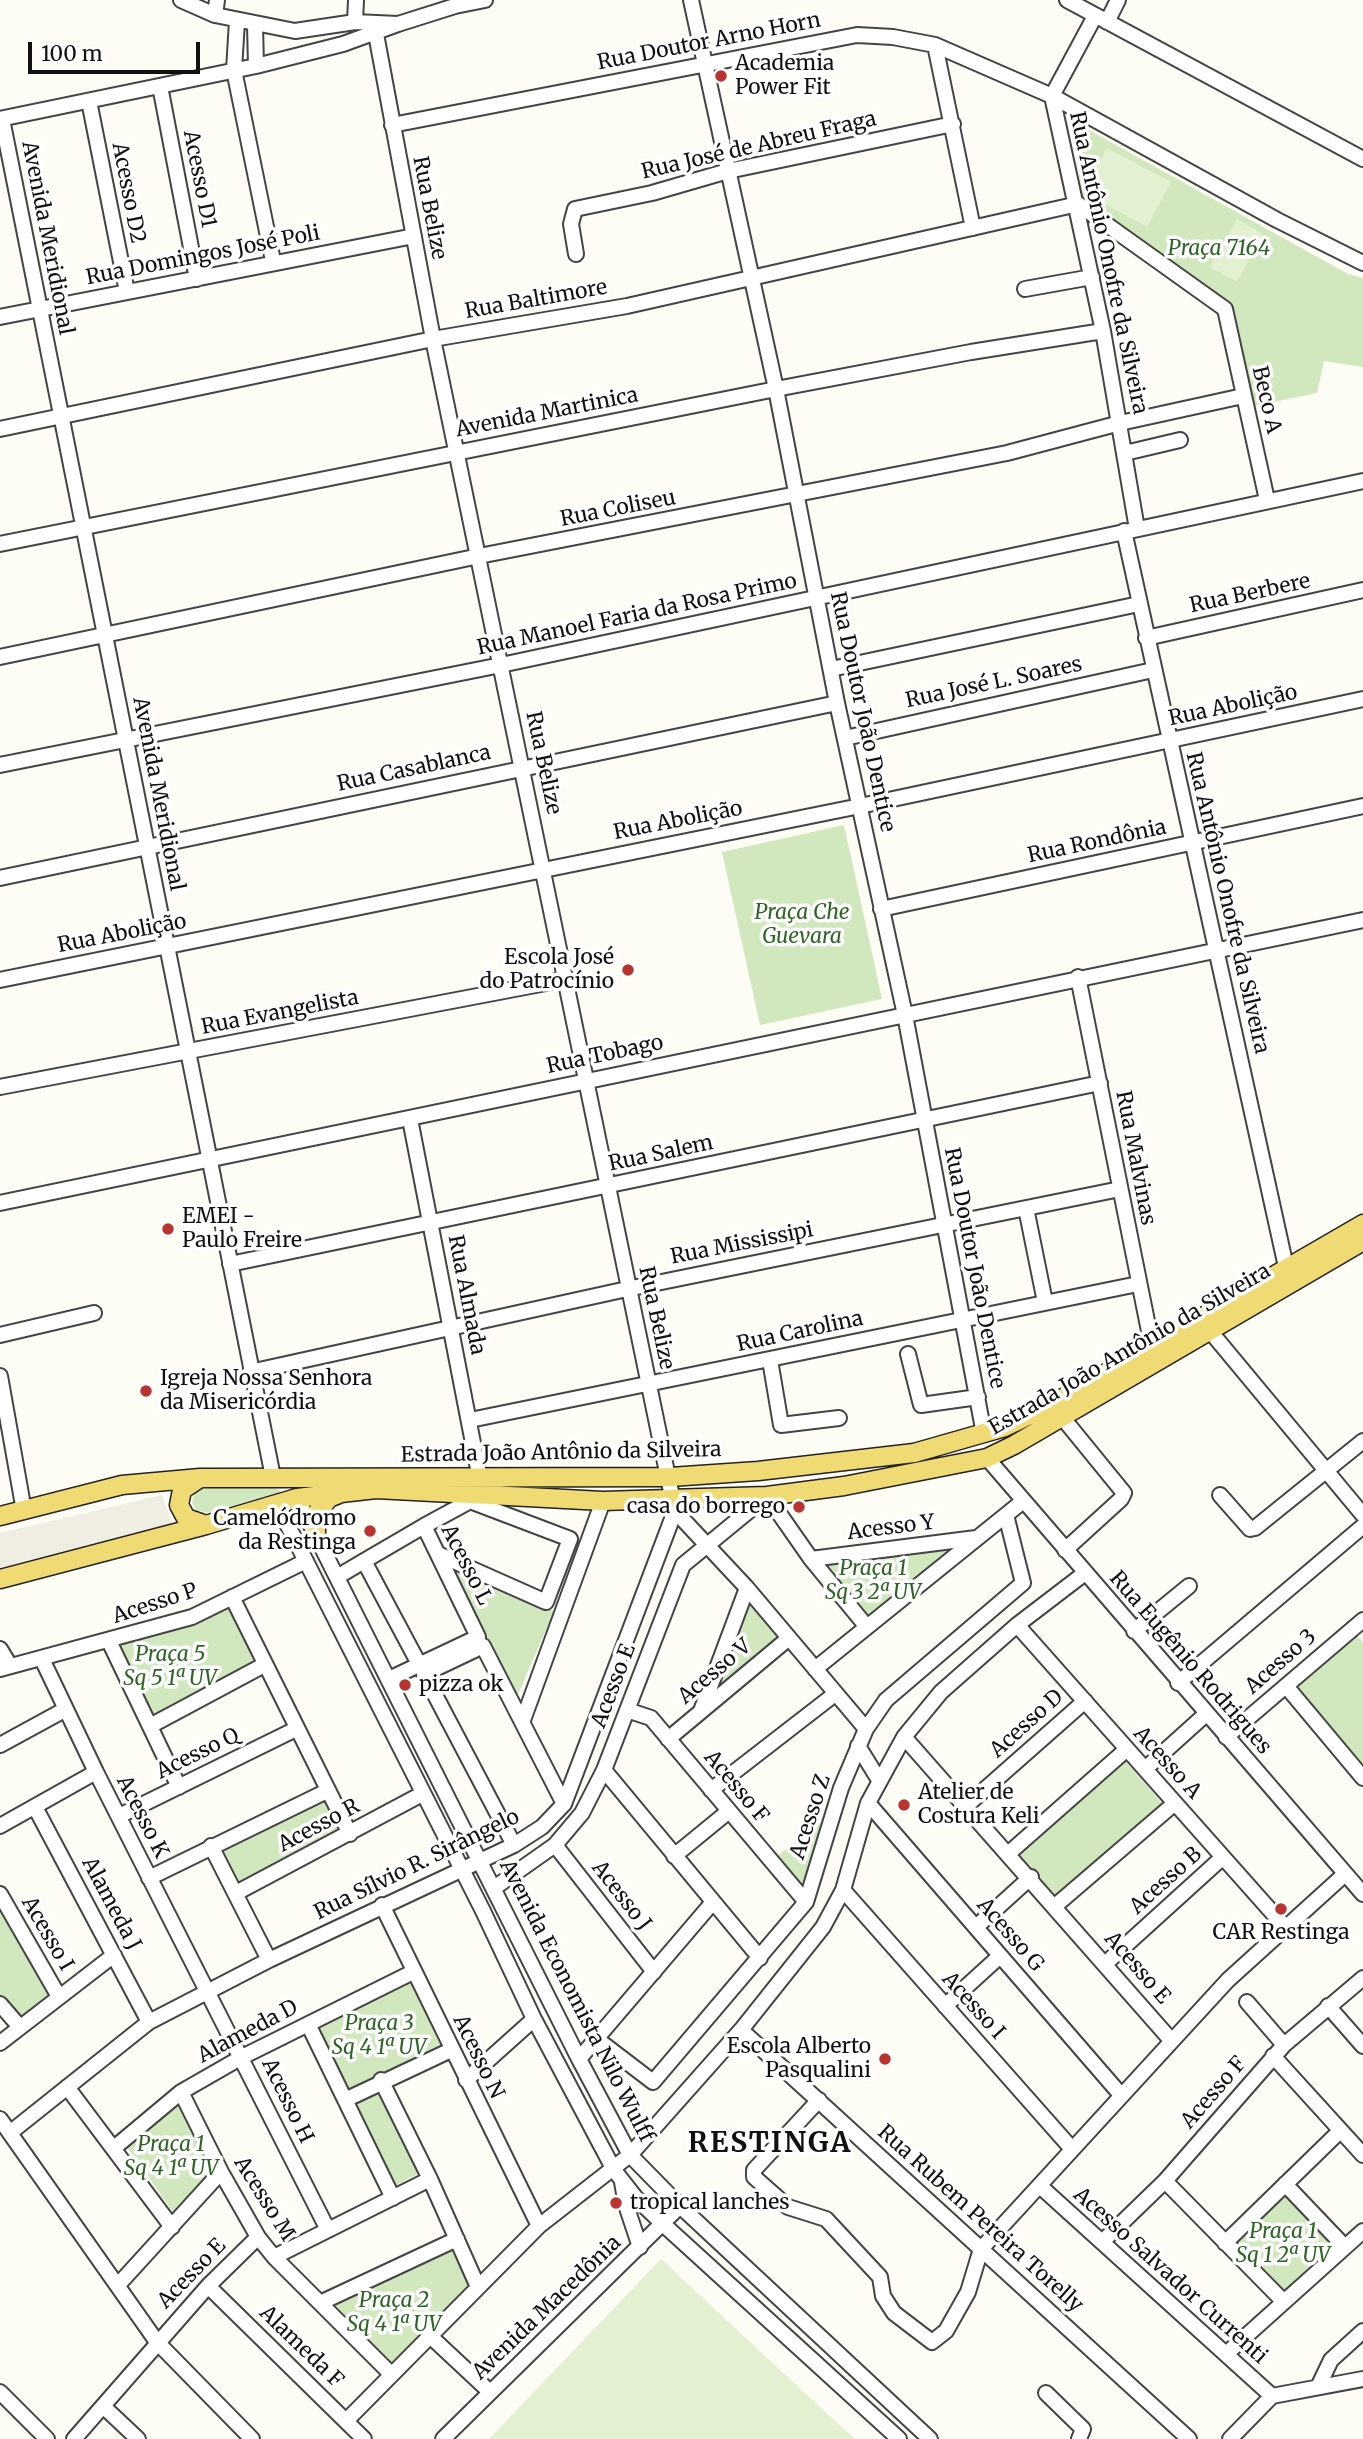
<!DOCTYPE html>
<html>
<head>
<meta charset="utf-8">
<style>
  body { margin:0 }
  #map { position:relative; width:1363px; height:2439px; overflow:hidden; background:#fefdf5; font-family:Merriweather,serif }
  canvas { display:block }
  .scale { position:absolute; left:28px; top:42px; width:172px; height:32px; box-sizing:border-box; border:4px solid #111; border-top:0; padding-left:9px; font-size:21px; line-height:24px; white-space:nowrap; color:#111; -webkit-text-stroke:5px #fff; paint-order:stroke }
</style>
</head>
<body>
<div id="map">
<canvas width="1363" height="2439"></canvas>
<div class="scale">100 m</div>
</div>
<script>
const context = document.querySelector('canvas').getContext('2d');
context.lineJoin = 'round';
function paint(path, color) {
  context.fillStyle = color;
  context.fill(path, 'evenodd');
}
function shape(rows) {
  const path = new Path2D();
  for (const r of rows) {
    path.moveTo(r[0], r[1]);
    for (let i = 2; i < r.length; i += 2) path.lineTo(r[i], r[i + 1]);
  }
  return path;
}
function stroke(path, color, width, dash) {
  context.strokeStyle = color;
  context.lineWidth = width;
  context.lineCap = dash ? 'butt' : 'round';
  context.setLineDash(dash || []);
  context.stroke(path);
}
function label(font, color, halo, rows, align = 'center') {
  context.font = font + ' Merriweather,serif';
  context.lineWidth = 7;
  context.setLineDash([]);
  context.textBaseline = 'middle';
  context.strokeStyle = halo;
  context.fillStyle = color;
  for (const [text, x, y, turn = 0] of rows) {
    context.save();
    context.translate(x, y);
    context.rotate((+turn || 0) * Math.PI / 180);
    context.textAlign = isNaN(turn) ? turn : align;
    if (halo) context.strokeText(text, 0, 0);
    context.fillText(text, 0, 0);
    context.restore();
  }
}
paint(shape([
  [1071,120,1348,274,1363,278,1363,367,1324,361,1317,393,1254,406,1232,311,1083,200],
  [844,825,882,999,760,1025,722,852],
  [271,1483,281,1492,208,1513,196,1510,192,1503,195,1491,202,1487],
  [953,1547,867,1617,823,1563],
  [452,1569,554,1611,517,1697],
  [748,1599,781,1637,711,1697],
  [229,1607,258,1663,153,1717,116,1645,195,1625],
  [1356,1634,1363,1642,1363,1770,1293,1688],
  [1125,1761,1163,1804,1055,1898,1017,1855],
  [324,1796,343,1832,239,1887,219,1849],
  [823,1821,801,1890,776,1857],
  [0,1907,49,1994,19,2019,0,1995],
  [410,1983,440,2045,349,2089,319,2027],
  [380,2091,420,2173,396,2185,356,2103],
  [179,2106,212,2171,173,2212,127,2147],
  [1285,2194,1333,2244,1280,2294,1232,2243],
  [453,2247,470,2287,392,2365,334,2304]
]), '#d1e8bf');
paint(shape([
  [1107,148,1171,182,1147,227,1083,192],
  [1237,219,1263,234,1237,282,1210,267],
  [661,2259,822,2409,855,2439,489,2439]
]), '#e3f0d1');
paint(shape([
  [162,1495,172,1524,0,1568,0,1533]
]), '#f0ede2');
const minor = shape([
  [181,0,215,15,295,31,355,22,398,24,455,6,485,0],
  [691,0,776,389,837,703,905,1015,984,1434],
  [1067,0,1363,159],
  [215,15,217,0],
  [1095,16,1052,96,1103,331,1137,529],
  [237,21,234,70,273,261],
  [355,22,356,0],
  [1107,22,1118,0],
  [255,25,256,66],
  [935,45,973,228],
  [160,86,197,279],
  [89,101,127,292],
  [0,119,256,66,343,44,398,24],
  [2,119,273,1477],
  [392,125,857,35,893,37,935,45,1052,96,1277,220,1363,263],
  [576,254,571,224,575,209,652,193,728,171,953,124],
  [1025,289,1092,277],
  [0,317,414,236],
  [0,429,433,339,627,306,1078,204,1225,309,1267,500],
  [1125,453,1180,440],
  [1124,531,1288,1276],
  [0,544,776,389,971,352,1103,331],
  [1146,638,1363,590],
  [0,657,479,556,1007,453,1120,423,1243,396],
  [831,669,1139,604],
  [845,738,1153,670],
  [0,765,501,665,1363,481],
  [0,878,837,703],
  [881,909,1363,806],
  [1078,977,1152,1346],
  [0,980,860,806,1363,699],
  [0,1087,567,979],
  [410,1119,480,1479],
  [0,1203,1363,920],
  [1026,1208,1045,1302],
  [230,1264,1100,1083],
  [1205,1325,1363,1515],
  [0,1335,94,1313],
  [908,1354,921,1405,978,1397],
  [770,1360,781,1425,839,1418],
  [250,1372,627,1289,1120,1189],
  [0,1376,24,1511],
  [1062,1417,1124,1493,1121,1499,1065,1550],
  [470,1420,1138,1284],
  [987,1458,1363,1894],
  [1220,1495,1250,1529,1255,1528,1363,1441],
  [297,1498,579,2059,630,2155,680,2206,930,2439],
  [277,1504,483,1911,534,2019,614,2170,636,2198,663,2224,899,2439],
  [675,1511,747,1588,866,1729],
  [424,1526,470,1501,570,1539,546,1602,438,1554],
  [811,1559,976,1538],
  [337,1577,364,1561],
  [232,1597,350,1834],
  [1017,1625,1286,1928],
  [1134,1631,1189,1586],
  [109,1641,179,1787],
  [0,1649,9,1664],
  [42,1659,96,1772,328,2230],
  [0,1669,192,1617,306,1561],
  [815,1669,1022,1502],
  [389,1679,478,1637,424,1526,364,1561,419,1664],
  [1178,1683,1363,1526],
  [1286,1686,1363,1778],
  [627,1710,651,1718,806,1902],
  [701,1711,747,1588],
  [523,1720,603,1501],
  [150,1726,264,1665],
  [904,1737,1170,2039],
  [1226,1737,1363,1620],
  [668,1739,789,1638],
  [0,1745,66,1709],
  [858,1746,879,1780],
  [1145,1769,1206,1714],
  [604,1770,760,1958],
  [711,1790,835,1694],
  [868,1803,1121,2095],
  [966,1806,1085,1701],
  [35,1807,149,2022],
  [119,1816,296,1729],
  [0,1826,96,1772],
  [514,1845,424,1674,483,1646,564,1804],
  [555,1845,654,1972],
  [211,1846,269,1960],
  [1009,1853,1127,1749],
  [674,1856,729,1811],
  [149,1878,327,1791],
  [494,1888,555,1845,582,1813,604,1770,683,1565,767,1496,811,1559,867,1627],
  [843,1890,1072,2149],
  [236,1893,422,1794],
  [0,1894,58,1995],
  [382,1905,539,2226],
  [1055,1906,1175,1803],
  [976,1927,1031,1877],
  [1105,1964,1223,1857],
  [1247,2002,1284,2045],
  [0,2004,19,2026],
  [945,2006,1000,1956],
  [1328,2006,1363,2046],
  [308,2024,393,2198],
  [741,2030,1189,2439],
  [598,2040,653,2082,806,1902,841,1788,866,1729,886,1700,1023,1583,1006,1515],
  [0,2043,114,1955],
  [1273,2056,1363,2155],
  [579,2059,713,1902],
  [381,2080,430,2179,478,2287],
  [466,2080,534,2019],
  [67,2087,172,2227],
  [181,2092,221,2172,258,2237,274,2257,391,2374],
  [345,2100,451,2050],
  [819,2100,754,2170,754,2177,788,2207,826,2219,880,2277,883,2296,894,2313,932,2342,946,2331,968,2292,981,2249,1228,1980,1345,1874],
  [0,2119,157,2342,252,2439],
  [11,2132,149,2022,269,1960,514,1845,542,1827,564,1804,675,1511,433,339,376,34],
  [114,2148,181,2092,242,2057,413,1972],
  [1165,2181,1284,2302],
  [622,2182,626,2205,640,2247],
  [1285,2184,1345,2247],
  [1041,2187,1272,2396],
  [1102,2242,1165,2181,1284,2045,1363,1978],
  [1225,2243,1340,2131],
  [274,2257,430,2179],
  [118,2285,221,2172],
  [208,2286,364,2439],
  [322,2302,457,2239],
  [429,2335,490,2392],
  [1226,2354,1363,2231],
  [1319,2385,1331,2360,1363,2331],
  [0,2392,47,2439],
  [1046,2393,1083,2429,1079,2439],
  [104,2407,138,2439],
  [346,2421,539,2226,630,2155,741,2030,823,1927,843,1890,868,1803,904,1737,941,1692,1017,1625,1085,1573],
  [74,2439,208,2286,258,2237],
  [443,2439,680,2206],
  [1230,2439,1272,2396,1363,2379]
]);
const major = shape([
  [200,1478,182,1490,179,1505,186,1518,206,1525],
  [0,1516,122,1485,200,1478,670,1477,758,1471,914,1453,1005,1427,1051,1405,1363,1224],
  [316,1534,316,1514,329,1498,339,1494],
  [0,1579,206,1525,297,1498,376,1489,603,1501,767,1496,844,1486,987,1458,1014,1445,1363,1241]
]);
stroke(minor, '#444', 18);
stroke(major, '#222', 21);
stroke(minor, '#fff', 14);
stroke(major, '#f0da73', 18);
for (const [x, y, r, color] of [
  [721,76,7,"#b93330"],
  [628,970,7,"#b93330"],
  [168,1229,7,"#b93330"],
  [146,1391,7,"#b93330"],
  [799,1507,7,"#b93330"],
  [370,1531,7,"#b93330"],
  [405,1685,7,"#b93330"],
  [904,1805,7,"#b93330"],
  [1281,1909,7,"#b93330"],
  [885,2059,7,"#b93330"],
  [616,2203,7,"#b93330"]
]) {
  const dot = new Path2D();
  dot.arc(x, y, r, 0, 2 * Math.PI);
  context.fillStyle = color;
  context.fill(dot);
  stroke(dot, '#fff', 2.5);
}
label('21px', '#111', '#fff', [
  ["Rua Doutor Arno Horn",709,42,-11],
  ["Rua José de Abreu Fraga",759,146,-13],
  ["Acesso D1",199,179,79],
  ["Acesso D2",128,193,79],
  ["Rua Belize",429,208,79],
  ["Avenida Meridional",47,238,79],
  ["Rua Domingos José Poli",203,256,-11],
  ["Rua Antônio Onofre da Silveira",1108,263,78],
  ["Rua Baltimore",536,300,-10],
  ["Beco A",1266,400,77],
  ["Avenida Martinica",547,413,-11],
  ["Rua Coliseu",618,509,-11],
  ["Rua Berbere",1250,594,-12],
  ["Rua Manoel Faria da Rosa Primo",637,615,-12],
  ["Rua José L. Soares",994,683,-12],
  ["Rua Abolição",1233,706,-12],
  ["Rua Doutor João Dentice",862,712,78],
  ["Rua Belize",543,763,78],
  ["Rua Casablanca",414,769,-12],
  ["Avenida Meridional",158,794,79],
  ["Rua Abolição",678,821,-11],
  ["Rua Rondônia",1097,842,-12],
  ["Rua Antônio Onofre da Silveira",1227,903,77],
  ["Rua Abolição",122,934,-11],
  ["Rua Evangelista",280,1013,-11],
  ["Rua Tobago",605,1055,-12],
  ["Rua Salem",661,1154,-12],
  ["Rua Malvinas",1135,1158,79],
  ["Rua Mississipi",742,1244,-11],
  ["Rua Doutor João Dentice",974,1268,79],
  ["Rua Almada",466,1295,79],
  ["Rua Belize",656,1318,78],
  ["Rua Carolina",800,1332,-12],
  ["Estrada João Antônio da Silveira",1130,1350,-30],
  ["Estrada João Antônio da Silveira",561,1453,-1],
  ["Acesso Y",891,1528,-7],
  ["Acesso L",466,1565,63],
  ["Acesso P",155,1604,-18],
  ["Acesso 3",1281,1662,-41],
  ["Rua Eugênio Rodrigues",1190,1663,49],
  ["Acesso V",715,1672,-40],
  ["Acesso E",614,1686,-69],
  ["Acesso D",1027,1724,-42],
  ["Acesso Q",198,1754,-26],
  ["Acesso A",1167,1763,48],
  ["Acesso F",736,1787,50],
  ["Acesso K",142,1817,63],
  ["Acesso Z",811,1817,-72],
  ["Acesso R",319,1826,-28],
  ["Rua Sílvio R. Sirângelo",417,1865,-26],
  ["Acesso B",1166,1881,-42],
  ["Acesso J",621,1896,52],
  ["Alameda J",111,1904,62],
  ["Acesso I",47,1934,60],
  ["Acesso G",1010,1935,49],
  ["Acesso E",1137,1968,49],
  ["Avenida Economista Nilo Wulff",576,2001,63],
  ["Acesso I",973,2006,48],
  ["Alameda D",248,2032,-28],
  ["Acesso N",478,2057,64],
  ["Acesso F",1214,2093,-49],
  ["Acesso H",287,2101,64],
  ["Acesso M",264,2199,58],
  ["Rua Rubem Pereira Torelly",980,2219,42],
  ["Acesso E",192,2274,-46],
  ["Acesso Salvador Currenti",1170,2276,42],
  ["Avenida Macedônia",547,2308,-44],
  ["Alameda F",301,2347,44]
]);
label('21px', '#111', '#fff', [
  ["Academia",735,64],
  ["Power Fit",735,88],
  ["Escola José",614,958,"right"],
  ["do Patrocínio",614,982,"right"],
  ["EMEI -",182,1217],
  ["Paulo Freire",182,1241],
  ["Igreja Nossa Senhora",160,1379],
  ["da Misericórdia",160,1403],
  ["casa do borrego",785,1507,"right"],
  ["Camelódromo",356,1519,"right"],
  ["da Restinga",356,1543,"right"],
  ["pizza ok",419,1685],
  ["Atelier de",918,1793],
  ["Costura Keli",918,1817],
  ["CAR Restinga",1281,1933,"center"],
  ["Escola Alberto",871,2047,"right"],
  ["Pasqualini",871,2071,"right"],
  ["tropical lanches",630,2203]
], 'left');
label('italic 21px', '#2d6624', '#fff', [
  ["Praça 7164",1219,249],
  ["Praça Che",802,913],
  ["Guevara",802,937],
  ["Praça 1",873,1569],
  ["Sq 3 2ª UV",873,1593],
  ["Praça 5",170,1655],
  ["Sq 5 1ª UV",170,1679],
  ["Praça 3",379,2024],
  ["Sq 4 1ª UV",379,2048],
  ["Praça 1",171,2145],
  ["Sq 4 1ª UV",171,2169],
  ["Praça 1",1283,2232],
  ["Sq 1 2ª UV",1283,2256],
  ["Praça 2",394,2301],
  ["Sq 4 1ª UV",394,2325]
]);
context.letterSpacing = '2px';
label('bold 28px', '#111', '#fff', [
  ["RESTINGA",770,2144]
]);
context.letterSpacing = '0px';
</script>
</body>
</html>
